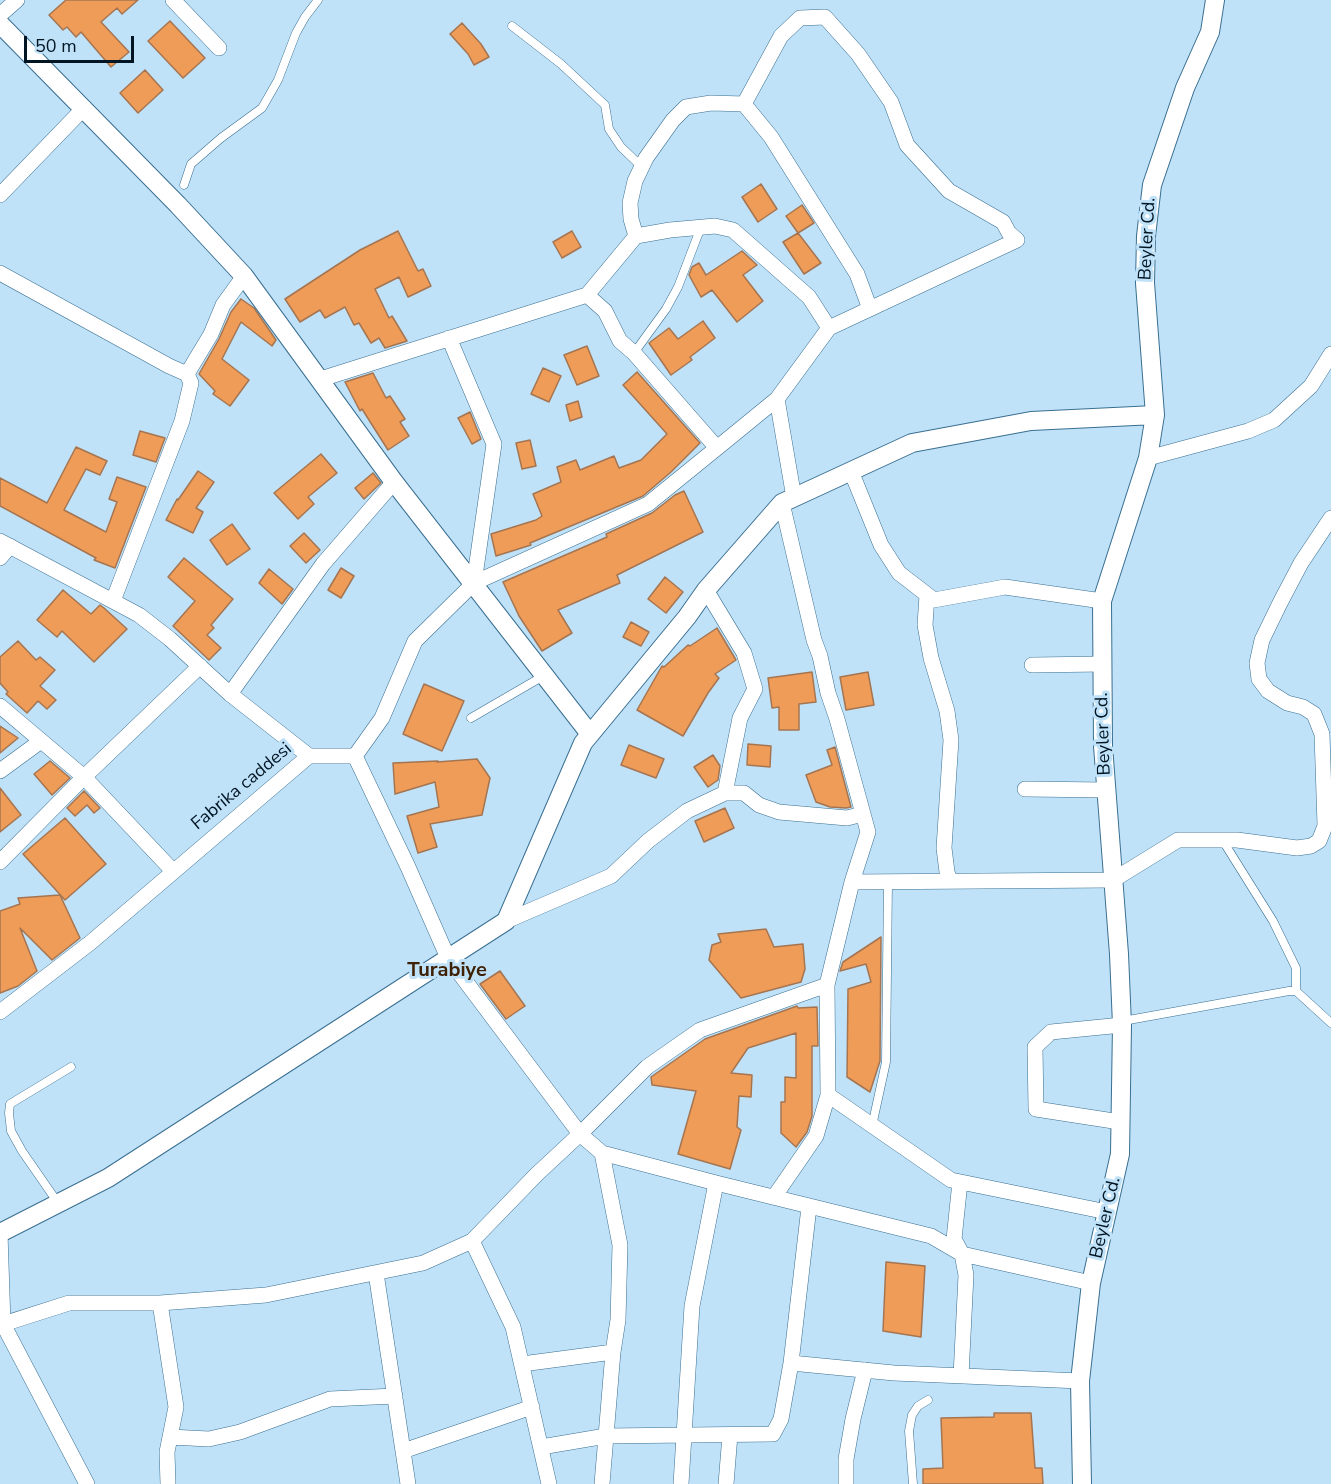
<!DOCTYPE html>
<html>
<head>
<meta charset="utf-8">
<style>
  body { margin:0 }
  #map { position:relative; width:1331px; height:1484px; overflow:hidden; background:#c0e2f9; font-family:"Nunito Sans",sans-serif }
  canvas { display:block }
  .scale { position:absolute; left:24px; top:36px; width:110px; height:27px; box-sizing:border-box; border:3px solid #011523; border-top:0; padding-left:8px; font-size:18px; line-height:21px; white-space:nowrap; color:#011523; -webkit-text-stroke:4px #c0e2f9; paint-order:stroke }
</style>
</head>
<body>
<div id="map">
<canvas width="1331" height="1484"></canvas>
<div class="scale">50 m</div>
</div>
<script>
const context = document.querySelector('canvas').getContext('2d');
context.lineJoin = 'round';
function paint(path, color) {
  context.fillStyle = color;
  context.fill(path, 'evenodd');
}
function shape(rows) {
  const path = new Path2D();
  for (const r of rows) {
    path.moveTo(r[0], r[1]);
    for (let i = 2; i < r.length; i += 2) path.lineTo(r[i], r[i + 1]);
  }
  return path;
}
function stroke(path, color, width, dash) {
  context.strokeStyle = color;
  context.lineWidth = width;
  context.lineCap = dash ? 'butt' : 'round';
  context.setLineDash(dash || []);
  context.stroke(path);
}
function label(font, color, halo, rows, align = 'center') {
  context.font = font + ' "Nunito Sans",sans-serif';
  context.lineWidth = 6;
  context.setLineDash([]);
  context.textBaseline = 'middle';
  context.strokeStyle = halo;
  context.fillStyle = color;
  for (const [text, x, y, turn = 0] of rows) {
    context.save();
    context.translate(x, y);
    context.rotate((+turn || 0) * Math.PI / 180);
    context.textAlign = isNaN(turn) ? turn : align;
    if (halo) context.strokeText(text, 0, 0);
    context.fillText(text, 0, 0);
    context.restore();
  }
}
const building = shape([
  [66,0,138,0,122,14,117,8,101,22,129,52,111,67,81,32,76,37,67,27,63,30,49,15,66,0],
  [170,21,205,58,183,78,148,41,170,21],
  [462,23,481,44,489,57,474,65,468,54,450,34,462,23],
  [145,70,163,90,138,113,120,93,145,70],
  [761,184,777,209,758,222,742,197,761,184],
  [802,205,814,223,798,233,786,216,802,205],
  [398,231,418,271,423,269,431,286,408,297,399,277,375,289,389,318,392,316,407,341,385,348,379,338,371,343,359,323,354,325,345,307,325,318,320,310,300,322,285,299,360,250,398,231],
  [572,231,581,247,562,258,553,242,572,231],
  [798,233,821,263,804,274,783,242,798,233],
  [742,251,757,265,743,275,763,301,737,322,712,290,701,297,689,275,692,267,699,263,706,275,742,251],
  [241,299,254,308,276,340,272,346,241,322,222,359,249,380,230,406,213,394,215,391,199,374,219,339,231,312,241,299],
  [703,321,715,338,690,357,692,360,671,375,649,343,669,328,678,339,703,321],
  [587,346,599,376,577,385,564,355,587,346],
  [543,368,561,376,549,402,531,394,543,368],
  [637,372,700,443,671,472,643,496,530,543,531,545,496,556,491,534,536,520,542,516,533,494,561,482,557,467,576,460,580,470,614,456,619,468,641,460,667,434,623,385,637,372],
  [373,373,386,398,390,396,405,419,400,422,409,436,388,450,362,409,360,411,345,382,373,373],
  [578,401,582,417,570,421,566,405,578,401],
  [470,412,481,439,472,444,458,418,470,412],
  [140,431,165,438,156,462,133,455,140,431],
  [530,440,536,466,522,469,516,443,530,440],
  [76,447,107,461,100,475,86,469,64,510,106,532,117,502,109,499,117,477,146,487,115,568,94,560,96,558,0,506,0,478,47,503,76,447],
  [321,454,337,473,308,497,314,504,298,519,274,493,321,454],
  [198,471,214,482,196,508,203,512,193,533,166,520,177,499,178,500,198,471],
  [373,473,381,483,364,499,355,488,373,473],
  [684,491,703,532,617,575,620,583,558,610,572,633,542,651,519,616,503,582,607,537,606,534,652,513,675,495,684,491],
  [232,524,250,549,227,565,210,540,232,524],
  [304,533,320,550,306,563,290,546,304,533],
  [184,558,233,599,211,625,214,628,207,635,221,648,209,660,173,626,195,601,168,577,184,558],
  [341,568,354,576,341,598,328,590,341,568],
  [269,569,293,589,282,604,259,583,269,569],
  [665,577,683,592,666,613,648,599,665,577],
  [63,590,91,614,100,605,104,608,127,629,94,662,62,631,57,637,37,620,63,590],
  [631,622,649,632,641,646,623,637,631,622],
  [717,628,736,660,715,674,719,678,708,693,683,736,637,710,662,666,664,667,688,645,690,646,717,628],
  [18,641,36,660,40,657,55,670,40,686,56,700,47,709,38,701,27,713,6,694,8,692,0,683,0,657,18,641],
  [812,672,816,702,799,704,799,730,779,730,779,707,772,708,768,678,812,672],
  [868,672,874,705,846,710,840,677,868,672],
  [424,684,464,701,442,751,403,734,424,684],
  [0,726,18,738,0,753,0,726],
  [748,744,771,746,770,767,747,765,748,744],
  [629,745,664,759,656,778,621,765,629,745],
  [835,747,851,807,846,808,830,807,816,802,806,775,832,765,827,750,835,747],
  [713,755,720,766,718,780,708,787,694,767,713,755],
  [477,759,490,778,482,815,430,824,437,847,418,853,407,816,439,807,435,782,395,794,393,763,438,761,437,762,477,759],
  [50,761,70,778,52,795,34,774,50,761],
  [0,788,21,815,0,832,0,788],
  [84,791,100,808,94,813,87,805,75,816,67,808,84,791],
  [725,808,734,828,704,842,695,821,725,808],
  [65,818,106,864,65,900,23,854,65,818],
  [60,895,80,938,52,960,20,928,37,971,18,986,0,993,0,911,20,904,18,898,60,895],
  [766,929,774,947,803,944,805,969,801,982,741,998,709,960,712,945,721,942,718,934,766,929],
  [881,937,880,1061,870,1092,847,1077,848,989,871,982,866,964,840,971,843,962,881,937],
  [500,971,525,1006,506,1019,480,984,500,971],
  [797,1006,798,1008,817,1007,818,1046,812,1046,812,1116,807,1132,796,1147,781,1133,781,1102,785,1102,785,1077,796,1078,796,1033,748,1048,731,1073,752,1075,751,1097,739,1096,737,1127,741,1130,730,1169,678,1154,696,1091,652,1085,651,1077,705,1039,797,1006],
  [886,1262,925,1266,921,1337,883,1331,886,1262],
  [994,1413,1031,1413,1035,1468,1042,1468,1043,1484,923,1484,923,1469,943,1468,941,1418,994,1417,994,1413]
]);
paint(building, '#ee9c58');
stroke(building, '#a57551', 1.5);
const service = shape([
  [512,26,561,64,605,105,609,129,621,147,642,167],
  [184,185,191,164,221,138,262,108,278,80,296,33,305,17,318,0],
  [634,353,666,309,678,287,701,227],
  [471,718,545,675],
  [1223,841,1273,921,1296,968,1296,991],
  [1123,1021,1289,991,1296,991,1331,1023],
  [872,1126,886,1062,888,882],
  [58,1203,22,1151,11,1131,9,1113,10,1104,71,1067],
  [913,1484,909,1431,912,1415,918,1406,928,1400]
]);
const minor = shape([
  [173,0,219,48],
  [0,15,17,0],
  [0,195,84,108],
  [636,236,631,219,630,203,635,181,646,158,673,120,686,107,711,103,744,104,771,137,857,274,870,309],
  [0,273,169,366,187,374],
  [587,295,636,236,670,230,715,226,733,230,809,297,829,328],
  [449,338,494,444,474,583],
  [777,399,794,498],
  [717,448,777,399,829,328,1017,240,1009,233,1003,222,949,191,907,145,891,102,858,54,825,17,800,18,781,36,744,104],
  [1148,458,1248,431,1274,420,1311,386,1331,354],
  [851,471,881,545,899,573,934,600,1005,587,1102,601],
  [782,503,814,640,820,656,828,693,837,719,868,832,852,882],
  [0,541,139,615,170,639,230,694,309,756],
  [0,558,10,546],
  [706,590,744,653,755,689,740,718,725,793],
  [927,595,925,625,931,658,947,711,951,740,944,848,947,872,950,881],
  [113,601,182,421,191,383,187,374,211,334,223,305,244,276],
  [1032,665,1103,664],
  [230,694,323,564,394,482],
  [0,706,84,777,173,871],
  [355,756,408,867,448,958,580,1134,602,1153,716,1183,692,1306,681,1484],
  [0,771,41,741],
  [1025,789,1106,790],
  [0,862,84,777,200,666],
  [506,921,611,876,648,841,687,811,725,793,744,793,759,805,779,812,847,818,863,814],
  [0,1012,90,943,309,756,355,756,382,718,415,641,474,583,648,504,717,448,634,353,620,341,605,311,587,295,321,379],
  [828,1095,951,1180,1107,1212],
  [1120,1122,1036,1109,1035,1047,1051,1032,1122,1025],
  [960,1182,954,1239,962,1254,966,1275,961,1376],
  [716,1183,931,1236,962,1254,1091,1283],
  [774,1197,816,1136,828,1095,827,985],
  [0,1233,3,1324,87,1484],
  [472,1241,513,1327,549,1484],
  [376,1273,408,1484],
  [160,1303,176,1407,167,1452,168,1484],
  [0,1325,69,1303,160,1303,266,1295,423,1263,472,1241,537,1174,580,1134,647,1067,700,1030,827,985,852,882,1113,880,1178,840,1237,840,1297,848,1311,846,1319,841,1325,826,1322,734,1314,714,1303,707,1287,703,1268,691,1259,679,1257,663,1262,640,1280,603,1301,563,1331,518],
  [791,1363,809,1207],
  [522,1364,613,1352],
  [170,1437,209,1439,240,1432,330,1399,395,1396],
  [541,1447,606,1436,773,1434,781,1419,791,1363,894,1373,1080,1381],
  [403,1451,532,1407],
  [602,1484,613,1352,618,1320,620,1245,602,1153],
  [726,1484,730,1435],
  [846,1484,846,1459,853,1419,865,1370]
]);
const tertiary = shape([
  [0,24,178,205,244,276,394,482,590,734],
  [0,1233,108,1178,506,921,583,743,687,617,706,590,782,503,912,443,1031,421,1155,415],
  [1082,1484,1080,1381,1091,1283,1120,1154,1122,1025,1119,954,1103,746,1102,601,1148,458,1155,415,1145,283,1146,236,1152,185,1185,88,1210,32,1215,0]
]);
stroke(service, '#396f91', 9);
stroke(minor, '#396f91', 16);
stroke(tertiary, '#396f91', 20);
stroke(service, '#fff', 8);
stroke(minor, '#fff', 15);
stroke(tertiary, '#fff', 18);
label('18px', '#011523', '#c0e2f9', [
  ["Beyler Cd.",1148,239,-87],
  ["Beyler Cd.",1104,734,-92],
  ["Fabrika caddesi",242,787,-40],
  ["Beyler Cd.",1106,1218,-77]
]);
label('bold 20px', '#3f2106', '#c0e2f9', [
  ["Turabiye",447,971]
]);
</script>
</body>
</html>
